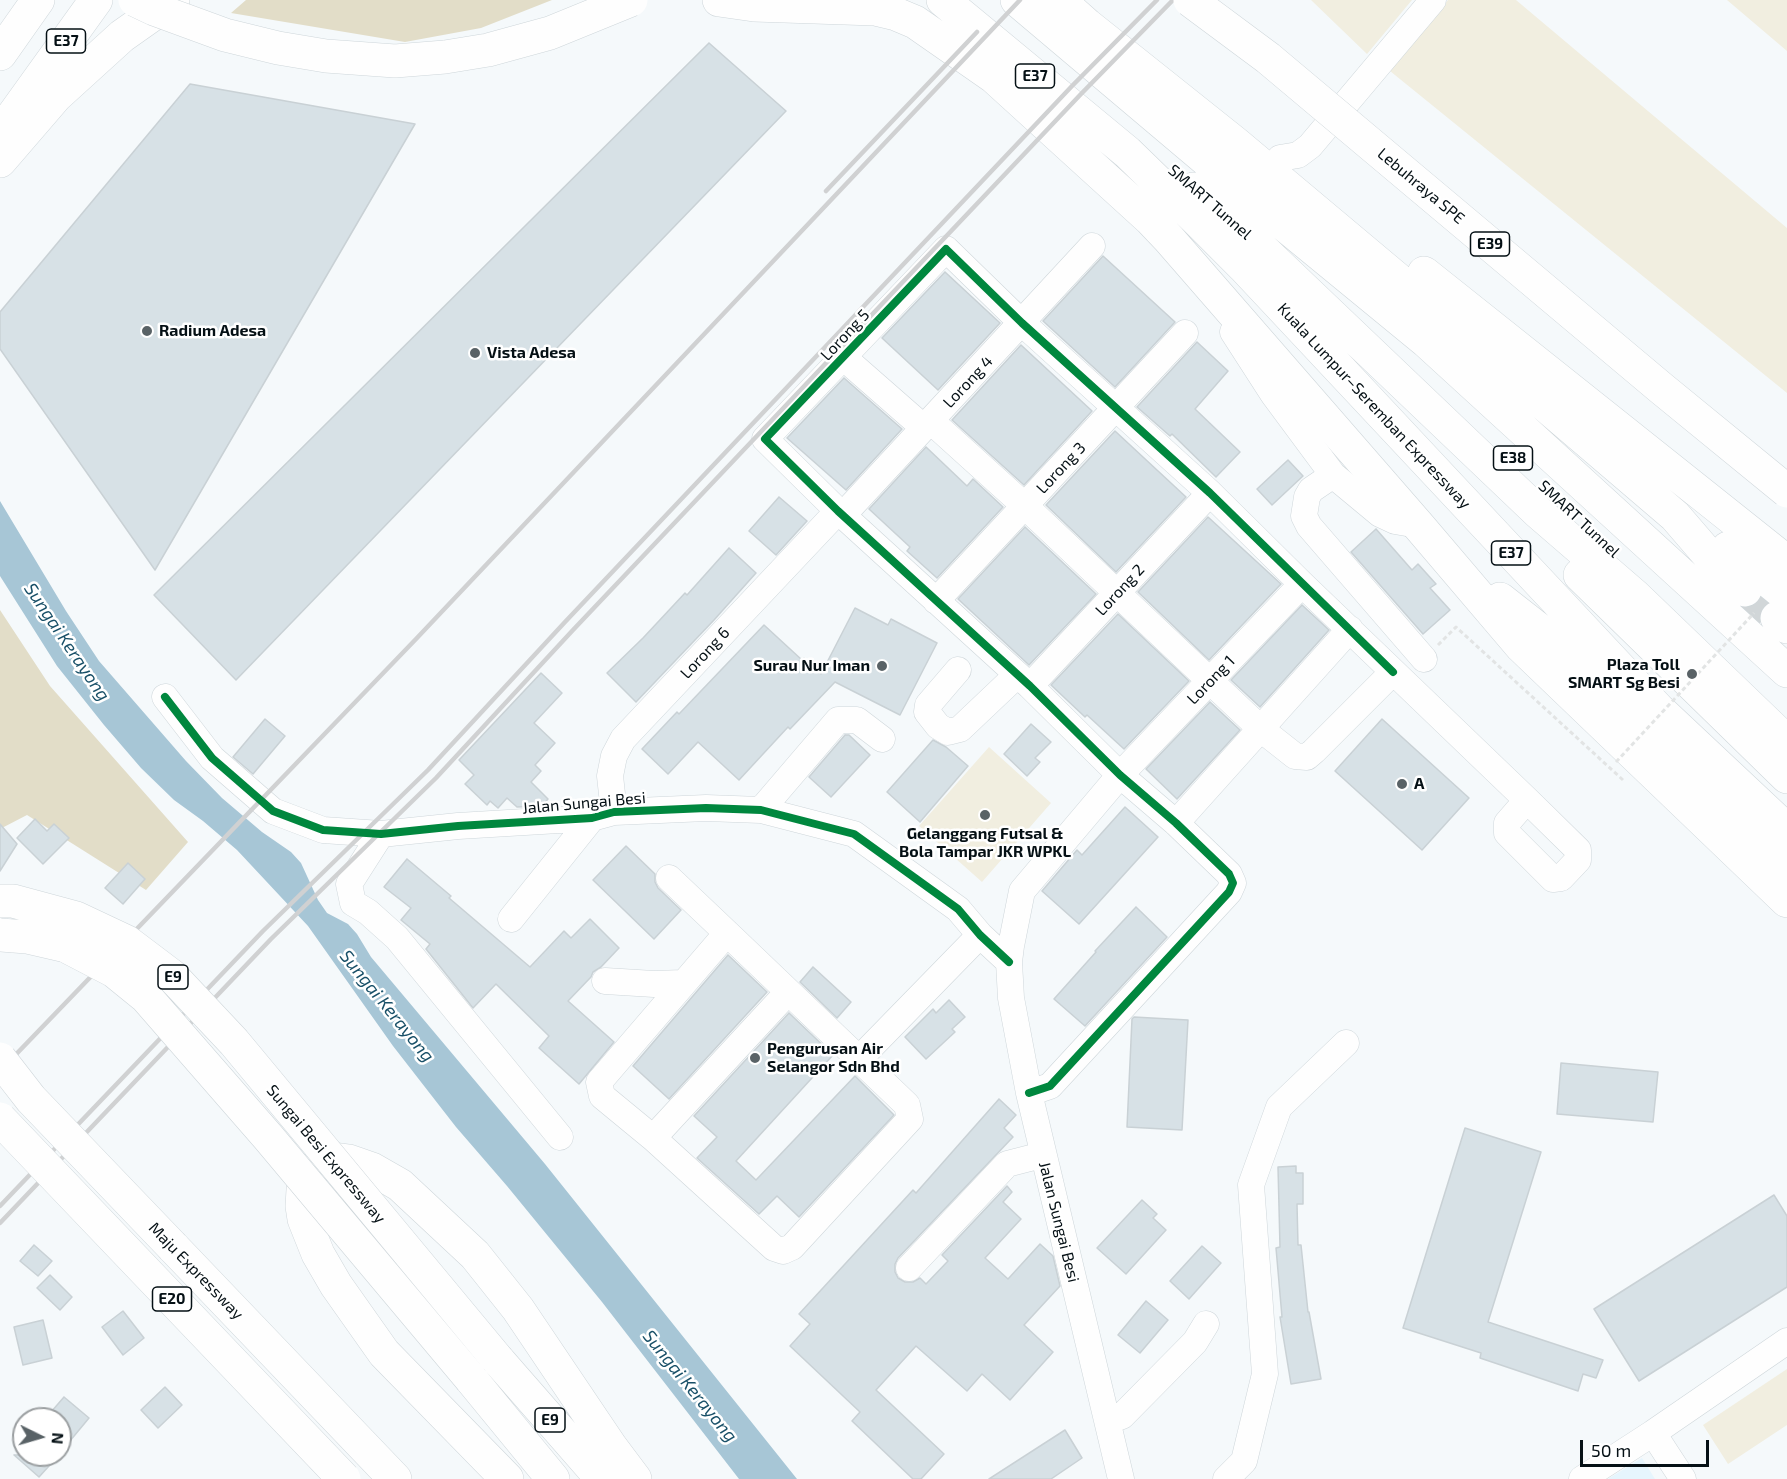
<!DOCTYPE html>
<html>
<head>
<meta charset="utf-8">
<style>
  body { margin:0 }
  #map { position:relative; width:1787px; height:1479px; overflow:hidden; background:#f5f9fb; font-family:"Exo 2",sans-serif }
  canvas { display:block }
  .north { position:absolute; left:12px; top:1407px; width:60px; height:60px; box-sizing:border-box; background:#fff; border:2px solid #9b9fa1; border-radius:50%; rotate:95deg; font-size:16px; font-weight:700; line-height:24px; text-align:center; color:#051015 }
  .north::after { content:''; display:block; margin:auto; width:21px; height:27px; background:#596266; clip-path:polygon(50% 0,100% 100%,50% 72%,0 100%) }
  .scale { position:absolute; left:1580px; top:1440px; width:129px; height:27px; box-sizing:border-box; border:3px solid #051015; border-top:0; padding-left:8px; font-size:18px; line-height:21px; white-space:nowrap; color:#051015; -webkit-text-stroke:4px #fff; paint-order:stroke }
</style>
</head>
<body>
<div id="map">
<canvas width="1787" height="1479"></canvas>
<div class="north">N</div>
<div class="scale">50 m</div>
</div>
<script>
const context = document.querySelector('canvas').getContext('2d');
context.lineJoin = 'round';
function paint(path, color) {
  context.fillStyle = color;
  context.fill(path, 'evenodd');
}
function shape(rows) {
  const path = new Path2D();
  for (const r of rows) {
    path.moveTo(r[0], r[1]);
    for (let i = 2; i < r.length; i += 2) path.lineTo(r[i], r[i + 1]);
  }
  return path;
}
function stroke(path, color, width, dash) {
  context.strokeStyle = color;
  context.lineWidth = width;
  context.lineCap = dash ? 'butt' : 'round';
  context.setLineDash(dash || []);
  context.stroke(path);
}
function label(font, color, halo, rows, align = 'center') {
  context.font = font + ' "Exo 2",sans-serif';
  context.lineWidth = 5;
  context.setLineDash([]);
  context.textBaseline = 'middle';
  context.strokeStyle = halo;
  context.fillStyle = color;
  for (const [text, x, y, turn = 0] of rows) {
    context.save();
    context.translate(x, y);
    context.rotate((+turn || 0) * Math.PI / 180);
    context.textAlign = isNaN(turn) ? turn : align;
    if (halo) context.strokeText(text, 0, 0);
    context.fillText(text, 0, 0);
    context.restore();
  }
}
paint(shape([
  [1642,1458,1655,1479,1608,1479]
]), '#e6f5fd');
paint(shape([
  [1311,0,1412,0,1367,54],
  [1448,0,1516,0,1787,228,1787,393,1390,71],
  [1727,0,1787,0,1787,51],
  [989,747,1051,803,982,882,919,826],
  [1787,1369,1787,1425,1728,1464,1703,1425]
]), '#f1eee0');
paint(shape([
  [246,0,552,0,481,28,405,42,231,13],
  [0,610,50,686,188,842,146,890,27,815,0,829]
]), '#e2ddc8');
paint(shape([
  [0,501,66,611,99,661,186,761,222,798,262,832,291,852,301,863,318,900,327,913,348,924,357,934,371,957,545,1164,797,1479,739,1479,602,1302,507,1186,456,1127,393,1046,308,926,237,850,203,821,174,800,141,768,104,725,57,666,0,576]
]), '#a7c6d6');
const building = shape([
  [709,43,786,111,236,680,154,595,709,43],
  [190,84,415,124,155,570,0,349,0,312,190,84],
  [1103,256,1175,322,1115,387,1043,321,1103,256],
  [945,272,1000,323,938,390,882,338,945,272],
  [1197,342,1228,371,1195,409,1240,452,1216,477,1172,434,1170,436,1137,407,1197,342],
  [1021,345,1092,411,1024,485,952,420,1021,345],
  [844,378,902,429,846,490,787,438,844,378],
  [1115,431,1186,497,1116,572,1046,505,1115,431],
  [926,447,967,486,973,479,1003,507,937,578,907,551,910,547,869,509,926,447],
  [1288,460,1303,476,1272,505,1257,489,1288,460],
  [779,497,807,521,776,555,749,531,779,497],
  [1208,517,1281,584,1209,660,1138,592,1208,517],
  [1025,527,1096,594,1029,665,958,599,1025,527],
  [1376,529,1412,570,1418,564,1436,584,1430,588,1450,610,1423,634,1351,552,1376,529],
  [729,548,756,573,714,620,636,702,607,673,643,638,685,593,687,595,729,548],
  [1761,599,1766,603,1763,606,1759,617,1749,608,1759,603,1761,599],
  [1302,605,1329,630,1260,707,1231,680,1302,605],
  [855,608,888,625,891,619,937,643,900,715,835,682,790,729,788,727,739,780,698,742,668,774,642,749,677,712,679,714,764,625,802,660,804,658,821,674,855,608],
  [1118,614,1189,681,1124,749,1087,715,1085,717,1051,685,1118,614],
  [541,673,562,693,534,723,555,743,535,765,541,771,531,782,548,799,542,806,517,807,507,798,498,808,490,801,487,805,465,784,474,775,459,760,541,673],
  [1210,702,1240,730,1177,799,1146,769,1210,702],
  [265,719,285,736,253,774,233,757,265,719],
  [1382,719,1469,798,1422,850,1335,771,1382,719],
  [1031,724,1051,742,1035,758,1040,762,1027,776,1004,754,1031,724],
  [845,735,849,735,870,755,831,797,809,777,845,735],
  [933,740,946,747,968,766,920,822,887,792,933,740],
  [1125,807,1158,837,1079,924,1042,891,1077,850,1082,855,1125,807],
  [35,819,47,831,54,824,69,838,43,864,17,838,35,819],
  [0,824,17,844,0,871,0,824],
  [626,846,655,874,655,882,658,888,681,910,654,939,593,880,626,846],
  [407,859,451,896,449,898,530,967,564,931,571,938,590,919,619,948,601,967,593,972,591,977,568,1001,614,1042,579,1084,539,1048,549,1036,496,984,473,1008,426,949,430,944,401,920,411,908,384,887,407,859],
  [128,863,145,879,123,904,105,888,128,863],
  [1136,907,1167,937,1085,1026,1054,999,1096,952,1095,951,1136,907],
  [728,955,767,992,669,1099,633,1066,728,955],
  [813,967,851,1002,837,1018,800,982,813,967],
  [949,1000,965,1017,952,1029,955,1032,926,1059,905,1037,933,1009,936,1013,949,1000],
  [789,1013,833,1055,736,1161,756,1180,855,1076,894,1115,799,1217,777,1196,759,1214,697,1158,717,1137,694,1116,789,1013],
  [1134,1017,1188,1020,1182,1130,1127,1127,1132,1019,1134,1017],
  [1561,1063,1658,1072,1653,1122,1557,1114,1561,1063],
  [999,1099,1016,1115,1004,1128,1013,1137,898,1258,895,1264,895,1272,898,1278,905,1282,913,1282,920,1278,926,1284,948,1261,942,1255,1007,1186,1012,1192,1003,1202,1021,1219,985,1258,1008,1279,1040,1244,1053,1256,1060,1286,1024,1325,1053,1352,1010,1400,982,1374,967,1391,916,1346,876,1390,944,1454,921,1479,913,1479,852,1421,860,1412,790,1346,810,1324,799,1314,913,1190,916,1193,999,1099],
  [1465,1128,1541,1152,1488,1322,1603,1360,1596,1378,1583,1374,1578,1391,1480,1358,1481,1353,1403,1328,1465,1128],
  [1296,1166,1296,1173,1303,1173,1303,1204,1297,1204,1298,1245,1301,1245,1308,1312,1309,1312,1321,1379,1291,1384,1280,1317,1282,1317,1276,1248,1280,1247,1278,1167,1296,1166],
  [1774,1195,1787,1216,1787,1287,1639,1381,1594,1309,1774,1195],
  [1142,1200,1157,1214,1153,1218,1166,1230,1126,1274,1097,1248,1142,1200],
  [34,1245,52,1261,38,1276,20,1261,34,1245],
  [1202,1246,1221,1263,1189,1299,1170,1281,1202,1246],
  [50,1275,72,1297,60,1310,37,1288,50,1275],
  [1146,1301,1168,1320,1140,1353,1118,1335,1146,1301],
  [123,1311,144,1338,123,1355,102,1327,123,1311],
  [43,1320,52,1358,23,1365,14,1327,43,1320],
  [165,1387,182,1405,158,1428,141,1410,165,1387],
  [64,1397,89,1418,60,1453,60,1419,45,1419,64,1397],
  [1065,1430,1082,1458,1051,1479,989,1479,1065,1430],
  [14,1455,59,1455,39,1477,14,1455]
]);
paint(building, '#d7e1e6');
stroke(building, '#c9d1d5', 1.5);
stroke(shape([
  [1745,590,1777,618]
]), '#d1d6d8', 33, [33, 16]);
const minor = shape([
  [1280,158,1298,155,1310,146,1433,0],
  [1233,332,1273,394,1333,475,1380,514,1395,521,1418,525],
  [843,357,924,428],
  [932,422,1025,506,1262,730,1295,756,1307,757,1314,751,1393,672],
  [1333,475,1311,490,1307,497,1304,516,1309,526,1424,659],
  [843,515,1092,246],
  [936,601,1185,333],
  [958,670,928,705,927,712,938,726,948,732,960,729,1017,675],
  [1030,686,1210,493],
  [165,697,212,758,273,811,323,830,381,834,458,826,592,818,614,812,706,808,761,810,854,834,958,909,980,935,1009,962],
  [761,810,838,720,857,720,882,739],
  [614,812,610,776,614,756,623,739,838,511],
  [1176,823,1350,629],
  [381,834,349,884,353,903,368,912,397,938,560,1137],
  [669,878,727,933],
  [511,919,592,818],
  [727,933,907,1105,910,1119,792,1247,783,1251,774,1248,653,1138,602,1096,599,1082,727,933],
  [605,981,654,984,683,983],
  [860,1058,980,935],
  [1029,1093,1050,1086,1229,892,1233,883,1229,874,1176,823,1120,775,1030,686,838,511,765,439,946,249,1022,323,1210,493,1302,584,1527,800,1578,850,1578,860,1561,878,1553,879,1507,833,1507,823,1527,800],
  [653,1138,788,992],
  [909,1268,1007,1164,1042,1155],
  [1108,1421,1122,1416,1195,1342,1206,1324],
  [1653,1433,1683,1479],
  [1121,1479,1029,1093,1011,998,1009,962,1011,946,1022,891,1120,775,1302,584],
  [1226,1479,1244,1461,1265,1374,1251,1185,1279,1107,1346,1043],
  [1582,1479,1653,1433,1787,1341]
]);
const highway = shape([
  [719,0,754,5,875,9,896,14,915,22,994,77,1150,219,1169,239,1418,525,1521,646,1787,901],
  [943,0,1127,152,1197,220,1244,267,1659,710,1787,830],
  [1017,0,1248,195,1426,341,1787,671],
  [1059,0,1087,25,1235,143,1421,299,1675,516,1718,566,1745,590],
  [0,54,38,0],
  [4,128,96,0],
  [0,161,56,96,122,36,173,0],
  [1194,189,1240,228,1539,513,1634,595,1787,742],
  [1424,273,1787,562],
  [1728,548,1787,596],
  [1580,575,1787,777],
  [1500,599,1537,628,1787,867],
  [1777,618,1787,627],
  [173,1247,395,1479],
  [498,1360,602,1479],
  [471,1379,553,1479],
  [507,1479,384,1353,336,1285,318,1254,304,1219,302,1206,303,1190,308,1174,320,1164,334,1159,349,1161,372,1169,400,1185,475,1255,518,1309,611,1447,635,1479]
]);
stroke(minor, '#ced6da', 27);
stroke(highway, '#ced6da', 34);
stroke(shape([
  [1438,645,1456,627,1623,780]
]), '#e2e4e4', 3, [4.5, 3]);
stroke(minor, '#fefefe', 26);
stroke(highway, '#fefefe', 33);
stroke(shape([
  [826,191,977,32],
  [0,1071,416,639,1020,0],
  [0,1206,263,931,428,770,565,622,1072,86,1157,0],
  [0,1223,271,939,436,778,573,630,1081,94,1173,0]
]), '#d0d1d2', 4.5);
const highwayBridge = shape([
  [135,0,154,9,225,35,278,48,326,56,395,61,445,57,488,50,550,33,631,0],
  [1190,0,1268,58,1661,388,1787,491],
  [0,901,13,901,76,918,127,942,172,976,234,1042,498,1360],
  [0,935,27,937,66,946,114,971,146,997,268,1137,471,1379],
  [0,1059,31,1099,173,1247],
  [0,1119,344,1479]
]);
stroke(highwayBridge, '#ced6da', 34, []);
stroke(shape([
  [1616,762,1754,613]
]), '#e2e4e4', 3, [4.5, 3]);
stroke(highwayBridge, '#fefefe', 33);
stroke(shape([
  [165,697,212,758,273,811,323,830,381,834,458,826,592,818,614,812,706,808,761,810,854,834,958,909,980,935,1009,962],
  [1029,1093,1050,1086,1229,892,1233,883,1229,874,1176,823,1120,775,1030,686,838,511,765,439,946,249,1022,323,1210,493,1393,672]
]), '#00873e', 8);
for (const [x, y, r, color] of [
  [147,331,6,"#596266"],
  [475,353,6,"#596266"],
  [882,666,6,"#596266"],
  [1692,674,6,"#596266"],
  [1402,784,6,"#596266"],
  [985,815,6,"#596266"],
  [755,1058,6,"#596266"]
]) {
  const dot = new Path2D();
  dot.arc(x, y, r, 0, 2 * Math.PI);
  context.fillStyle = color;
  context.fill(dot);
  stroke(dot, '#fff', 2);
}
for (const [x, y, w] of [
  [66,41,39],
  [1035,76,39],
  [1490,244,39],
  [1513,458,39],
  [1511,553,39],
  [173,977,30],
  [172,1299,39],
  [550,1420,30]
]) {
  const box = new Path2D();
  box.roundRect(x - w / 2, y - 12, w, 24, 4.5);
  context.fillStyle = '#fff';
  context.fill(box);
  stroke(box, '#051015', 1.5);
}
label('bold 15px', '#051015', null, [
  ["E37",66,41],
  ["E37",1035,76],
  ["E39",1490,244],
  ["E38",1513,458],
  ["E37",1511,553],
  ["E9",173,977],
  ["E20",172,1299],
  ["E9",550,1420]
]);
label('16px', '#051015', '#fff', [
  ["Lebuhraya SPE",1421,186,40],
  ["SMART Tunnel",1210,202,41],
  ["Lorong 5",845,335,-47],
  ["Lorong 4",968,382,-47],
  ["Kuala Lumpur–Seremban Expressway",1374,406,47],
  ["Lorong 3",1061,468,-47],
  ["SMART Tunnel",1579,519,43],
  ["Lorong 2",1120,590,-47],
  ["Lorong 6",705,653,-47],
  ["Lorong 1",1211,680,-46],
  ["Jalan Sungai Besi",584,803,-5],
  ["Sungai Besi Expressway",326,1154,50],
  ["Jalan Sungai Besi",1059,1222,76],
  ["Maju Expressway",196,1271,46]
]);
label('bold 16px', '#051015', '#fff', [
  ["Radium Adesa",159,331],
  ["Vista Adesa",487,353],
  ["Plaza Toll",1680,665,"right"],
  ["SMART Sg Besi",1680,683,"right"],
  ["Surau Nur Iman",870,666,"right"],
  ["A",1414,784],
  ["Gelanggang Futsal &",985,834,"center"],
  ["Bola Tampar JKR WPKL",985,852,"center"],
  ["Pengurusan Air",767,1049],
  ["Selangor Sdn Bhd",767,1067]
], 'left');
label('italic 18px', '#195068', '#fff', [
  ["Sungai Kerayong",67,642,56],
  ["Sungai Kerayong",387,1006,51],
  ["Sungai Kerayong",690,1386,51]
]);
</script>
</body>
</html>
